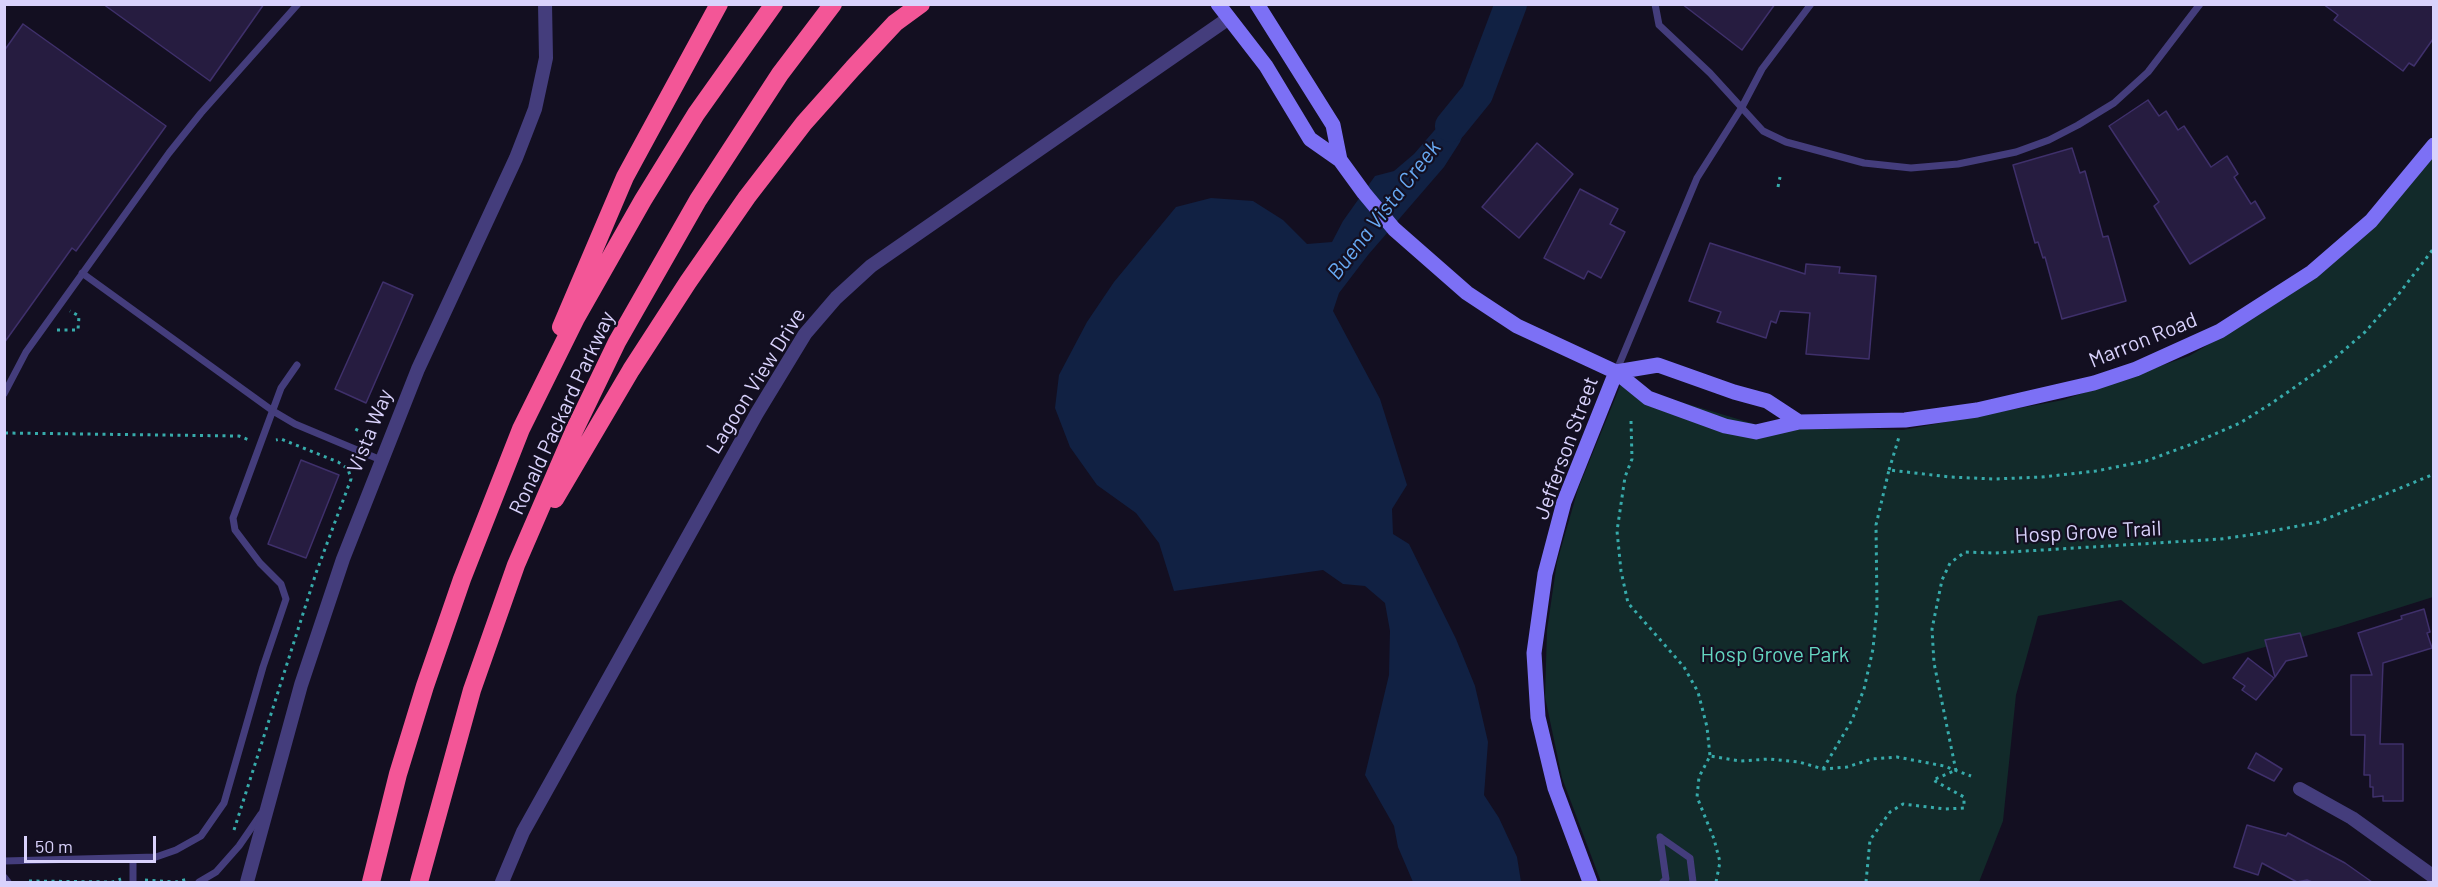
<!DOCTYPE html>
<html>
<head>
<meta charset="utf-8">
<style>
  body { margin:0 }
  #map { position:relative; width:2438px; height:887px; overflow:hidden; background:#130f21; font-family:Barlow,sans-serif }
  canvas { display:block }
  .frame { position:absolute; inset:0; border:6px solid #d9d2fc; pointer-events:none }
  .scale { position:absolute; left:24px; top:836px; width:132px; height:27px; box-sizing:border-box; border:3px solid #d9d2fc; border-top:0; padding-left:8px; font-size:18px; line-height:21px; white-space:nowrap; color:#d9d2fc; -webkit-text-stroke:4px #130f21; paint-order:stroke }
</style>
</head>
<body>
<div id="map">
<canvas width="2438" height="887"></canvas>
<div class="frame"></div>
<div class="scale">50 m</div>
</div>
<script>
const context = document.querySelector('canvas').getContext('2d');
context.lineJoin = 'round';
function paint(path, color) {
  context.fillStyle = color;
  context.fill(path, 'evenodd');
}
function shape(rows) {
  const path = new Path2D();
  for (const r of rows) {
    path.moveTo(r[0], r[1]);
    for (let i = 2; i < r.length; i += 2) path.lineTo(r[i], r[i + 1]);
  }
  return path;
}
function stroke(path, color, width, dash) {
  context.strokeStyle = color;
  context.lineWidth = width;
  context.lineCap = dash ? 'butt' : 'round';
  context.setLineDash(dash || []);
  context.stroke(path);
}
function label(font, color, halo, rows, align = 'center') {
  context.font = font + ' Barlow,sans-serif';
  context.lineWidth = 4.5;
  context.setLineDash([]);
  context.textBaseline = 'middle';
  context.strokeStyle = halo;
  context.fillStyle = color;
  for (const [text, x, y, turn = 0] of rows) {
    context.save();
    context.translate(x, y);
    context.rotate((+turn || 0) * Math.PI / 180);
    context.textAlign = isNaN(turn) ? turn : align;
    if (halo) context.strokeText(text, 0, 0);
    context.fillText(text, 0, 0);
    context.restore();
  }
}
paint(shape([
  [2433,151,2433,597,2338,627,2203,664,2121,600,2038,616,2016,695,2003,821,1979,882,1601,882,1562,778,1545,697,1547,630,1557,562,1578,489,1621,384,1761,426,1903,430,2063,400,2189,356,2262,313,2327,269]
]), '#122a2a');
paint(shape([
  [1477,94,1473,110,1460,142,1444,167,1368,255,1339,293,1333,311,1380,399,1407,485,1392,509,1393,534,1409,544,1456,639,1475,686,1488,742,1484,795,1499,818,1517,857,1521,882,1413,882,1398,847,1394,826,1365,775,1389,675,1390,631,1385,603,1365,586,1343,584,1323,570,1174,591,1159,543,1136,513,1097,485,1070,447,1055,408,1059,375,1087,322,1114,282,1176,207,1211,198,1253,201,1283,220,1307,244,1332,242,1343,221,1375,176,1394,171,1414,154,1465,95]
]), '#112143');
stroke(shape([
  [1451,126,1477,94,1511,4]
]), '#112143', 32);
const building = shape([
  [103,4,264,4,210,81,103,4],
  [1682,4,1775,4,1742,50,1682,4],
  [2323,4,2433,4,2433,39,2414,66,2409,63,2403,71,2334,20,2338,15,2323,4],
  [23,24,166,126,76,251,72,248,4,343,4,51,23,24],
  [2148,100,2159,116,2166,111,2178,130,2184,126,2211,167,2227,156,2238,174,2234,177,2251,204,2255,201,2265,218,2190,264,2154,206,2159,202,2109,126,2148,100],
  [1537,143,1573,174,1519,238,1482,207,1537,143],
  [2072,148,2080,173,2085,171,2103,237,2108,236,2126,301,2062,319,2045,257,2043,258,2038,242,2035,243,2013,165,2072,148],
  [1580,189,1618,209,1610,224,1625,232,1601,278,1588,271,1584,279,1544,258,1580,189],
  [1710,243,1805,274,1806,264,1840,267,1839,273,1876,276,1869,359,1806,354,1810,313,1780,311,1776,323,1771,321,1766,338,1717,322,1721,312,1689,301,1710,243],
  [383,282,413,295,366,403,335,389,383,282],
  [301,460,339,475,306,558,268,544,301,460],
  [2424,609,2430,632,2427,633,2432,648,2383,663,2380,744,2403,744,2403,801,2383,801,2383,796,2373,797,2373,787,2370,787,2370,775,2364,775,2365,735,2351,735,2351,675,2372,675,2358,633,2402,619,2401,616,2424,609],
  [2300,633,2307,656,2286,661,2275,677,2265,640,2300,633],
  [2248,658,2274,678,2256,700,2242,690,2245,686,2233,678,2248,658],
  [2256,753,2282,769,2274,781,2248,768,2256,753],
  [2247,825,2286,836,2288,833,2345,863,2372,882,2312,882,2307,880,2297,882,2262,863,2258,875,2234,867,2247,825]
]);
paint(building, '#261c40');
stroke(building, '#3f306b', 1.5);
stroke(shape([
  [1778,187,1780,177],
  [57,330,78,330,79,316,70,311],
  [1631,421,1632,459,1625,477,1617,531,1621,571,1628,603,1684,667,1698,692,1707,727,1710,756],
  [356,431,358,427],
  [5,433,239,436,249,440],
  [1889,470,1899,437],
  [1823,769,1852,720,1864,689,1873,649,1877,607,1876,525,1889,470,1950,477,1994,479,2042,477,2096,471,2146,461,2192,444,2240,423,2272,403,2328,364,2365,332,2398,295,2434,248],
  [1956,771,1934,663,1932,629,1942,580,1950,563,1965,552,1994,553,2221,539,2256,534,2319,522,2434,474],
  [234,830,316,573,351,479,348,469,338,462,281,439,276,440],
  [145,880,176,882,188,879],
  [29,881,113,882,121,879],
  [1716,882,1720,862,1714,839,1697,797,1699,777,1710,756,1740,761,1769,759,1799,762,1823,769,1847,767,1872,759,1897,757,1944,766,1971,776],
  [1866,882,1870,840,1890,812,1903,804,1945,809,1964,808,1964,797,1933,780,1954,771]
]), '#37abab', 3, [3, 4.5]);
stroke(shape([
  [1655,4,1659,25,1710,73,1763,131,1786,142,1864,163,1911,168,1958,164,2016,152,2049,140,2078,125,2114,103,2148,72,2200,4],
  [82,273,273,411,295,424,381,460],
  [1616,372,1697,178,1742,107,1762,69,1811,4],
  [4,394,26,352,169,153,201,113,298,4],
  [1660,837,1690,858,1693,882],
  [1660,837,1666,879,1663,882],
  [133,858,133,882],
  [4,861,156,857,176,850,201,836,224,803,263,667,286,599,281,584,260,563,235,530,233,518,281,388,297,365],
  [4,877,8,882],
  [199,882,216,872,239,846,261,814]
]), '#443d7c', 7);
stroke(shape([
  [2300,789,2352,818,2434,877],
  [247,882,301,685,343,559,418,369,516,158,535,109,546,58,545,4],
  [502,882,523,832,757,413,805,334,836,298,871,266,1229,18]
]), '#443d7c', 14);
stroke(shape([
  [1218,4,1266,66,1310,139,1340,160,1364,193,1394,229,1467,293,1517,326,1616,372,1648,398,1725,426,1756,432,1799,422,1905,420,1977,410,2094,383,2136,369,2220,331,2312,272,2371,221,2434,145],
  [1257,4,1333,125,1340,160],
  [1616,372,1658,365,1734,392,1767,401,1799,422],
  [1590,882,1555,788,1538,717,1534,653,1545,574,1564,502,1616,372]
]), '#7c70f5', 15);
stroke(shape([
  [561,327,625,177,719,4],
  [555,499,631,370,688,282,747,197,804,123,853,68,895,23,921,4],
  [371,882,398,774,425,686,462,579,521,429,576,318,643,200,696,114,774,4],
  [419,882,472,690,516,565,574,431,617,342,698,200,780,74,833,4]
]), '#f35697', 18);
label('21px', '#d9d2fc', '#130f21', [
  ["Marron Road",2143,340,-22],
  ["Lagoon View Drive",756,381,-58],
  ["Ronald Packard Parkway",562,413,-65],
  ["Vista Way",370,431,-68],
  ["Jefferson Street",1566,448,-70],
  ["Hosp Grove Trail",2088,532,-3]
]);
label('21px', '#64d6c1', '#130f21', [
  ["Hosp Grove Park",1775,655]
]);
label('italic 22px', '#68aaf4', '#130f21', [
  ["Buena Vista Creek",1384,210,-52]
]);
</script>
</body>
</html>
